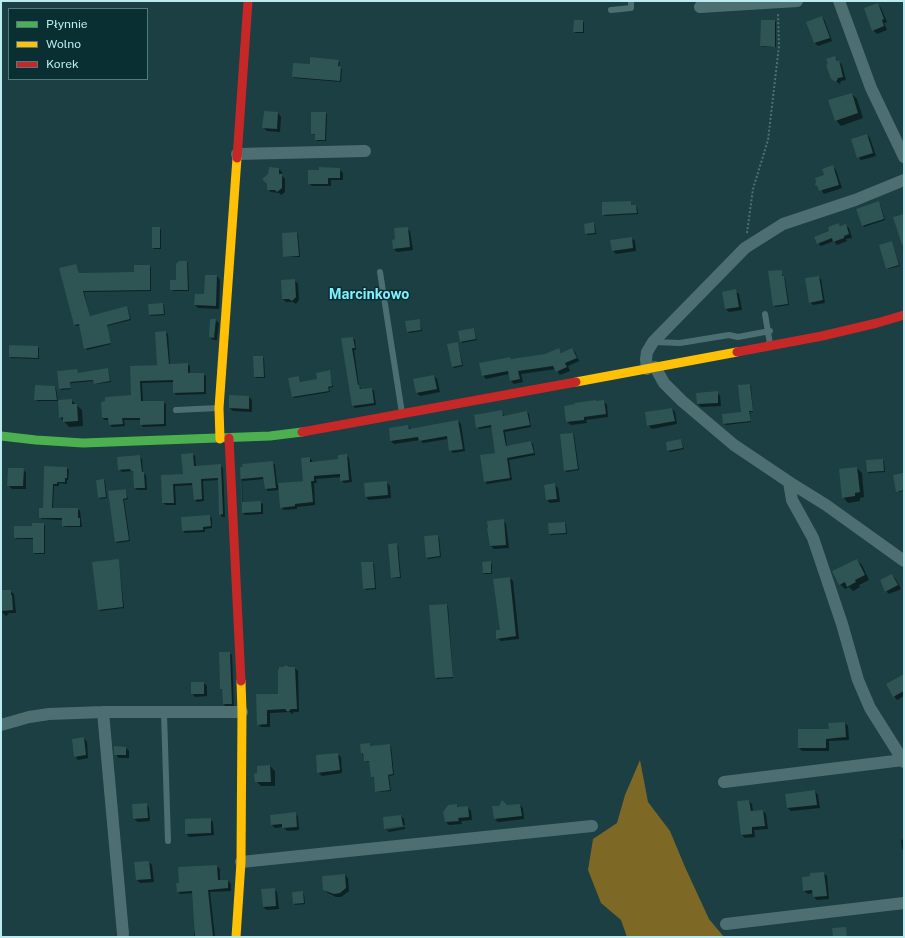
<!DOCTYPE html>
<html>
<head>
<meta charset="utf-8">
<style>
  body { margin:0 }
  #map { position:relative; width:905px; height:938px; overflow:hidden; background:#1b3f42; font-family:"Public Sans",sans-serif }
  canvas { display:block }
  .frame { position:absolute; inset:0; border:2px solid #baebf1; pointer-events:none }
  .legend { position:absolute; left:8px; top:8px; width:140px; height:72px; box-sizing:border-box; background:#0a2f33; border:1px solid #507a7f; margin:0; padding:5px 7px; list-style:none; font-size:12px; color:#baebf1 }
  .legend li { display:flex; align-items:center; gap:8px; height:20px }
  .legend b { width:20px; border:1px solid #507a7f }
</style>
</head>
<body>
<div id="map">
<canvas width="905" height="938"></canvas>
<div class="frame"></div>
<ul class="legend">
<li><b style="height:5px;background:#4caf50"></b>Płynnie</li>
<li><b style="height:5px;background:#ffc107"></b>Wolno</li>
<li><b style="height:5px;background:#c62828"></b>Korek</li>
</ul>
</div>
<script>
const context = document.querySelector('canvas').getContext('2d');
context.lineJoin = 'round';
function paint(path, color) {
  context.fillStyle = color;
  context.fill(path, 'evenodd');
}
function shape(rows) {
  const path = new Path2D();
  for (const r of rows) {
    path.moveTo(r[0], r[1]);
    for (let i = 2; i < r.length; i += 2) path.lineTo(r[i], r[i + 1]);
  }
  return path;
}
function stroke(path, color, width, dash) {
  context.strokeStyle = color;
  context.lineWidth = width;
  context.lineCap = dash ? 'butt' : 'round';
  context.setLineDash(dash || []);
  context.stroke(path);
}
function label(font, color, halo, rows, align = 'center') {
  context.font = font + ' "Public Sans",sans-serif';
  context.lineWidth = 3;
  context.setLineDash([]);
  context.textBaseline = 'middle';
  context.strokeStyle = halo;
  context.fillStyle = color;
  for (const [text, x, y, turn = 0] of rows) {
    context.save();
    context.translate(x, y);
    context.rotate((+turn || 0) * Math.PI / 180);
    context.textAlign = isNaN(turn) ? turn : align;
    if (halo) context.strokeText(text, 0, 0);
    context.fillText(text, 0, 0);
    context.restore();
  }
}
paint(shape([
  [640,760,648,802,670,831,685,867,709,919,724,937,627,937,621,920,601,903,588,870,593,839,617,823,625,795]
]), '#7e6825');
paint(shape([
  [878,4,881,8,887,22,884,23,887,30,877,34,873,30],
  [822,17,825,21,832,41,818,46,815,43],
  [575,21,583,21,584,23,584,33,576,33,574,32],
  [775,21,776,22,776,47,763,47,761,46],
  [835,57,842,65,846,80,841,81,840,84,832,79],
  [338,61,340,62,339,67,342,69,341,82,294,78,293,77,311,65],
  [852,94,857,99,863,118,841,126,836,120],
  [264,112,278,113,281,117,280,132,267,131,263,127],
  [325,113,327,114,326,141,317,141,316,139,316,135,312,134],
  [867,135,870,138,876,156,861,160,858,157],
  [832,166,836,170,842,188,824,194,820,188,825,176],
  [279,169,282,172,282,176,285,179,285,192,281,195,279,193,271,192,268,189],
  [339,169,343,173,343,180,331,180,331,186,312,186,309,183],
  [630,202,632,206,636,206,637,207,638,214,605,216,603,214],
  [880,204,885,220,864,227,863,226],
  [593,224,595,225,596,234,588,235,586,234],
  [839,224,841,226,845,225,849,228,852,238,846,239,847,241,837,245,834,241,821,246,818,243],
  [159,228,161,230,161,249,154,249,153,248],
  [407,228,410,231,413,250,397,252,394,249,396,240],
  [297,233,298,234,300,257,286,257,284,256],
  [631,238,635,241,636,251,616,254,613,251],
  [892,242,900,266,888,269,887,268],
  [187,262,188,263,189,291,173,291,171,289,177,281],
  [76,265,79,274,135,273,150,266,151,268,151,291,84,292,90,317,127,308,128,309,131,320,107,326,111,344,87,350,85,348,81,325,76,326,75,324],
  [781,271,783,277,785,278,789,305,775,307,774,306],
  [206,276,217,276,220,280,219,309,198,308,195,305,205,295],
  [818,277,821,279,825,303,813,305,810,302],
  [294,280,298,284,299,300,296,304,293,302,286,302,283,299],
  [735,291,739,294,742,310,729,312,726,309],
  [163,304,164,305,165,315,151,316,150,315,149,305],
  [215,320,219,323,217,340,213,340,210,337],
  [420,321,422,331,409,333,408,332,407,322],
  [474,329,477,340,462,343,461,341],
  [166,332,168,334,170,365,187,364,190,366,190,374,203,374,206,376,206,394,177,395,174,393,174,382,142,383,143,402,163,402,166,404,166,426,143,427,141,424,141,420,124,420,125,426,112,427,109,424,109,420,105,420,102,418,132,396,131,367,158,365],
  [353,338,355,340,356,350,354,350,359,386,362,390,372,389,374,391,376,405,355,408,353,406,343,339],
  [458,343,463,366,454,368,453,367],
  [38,347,39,348,39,359,11,358,10,357],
  [558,349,562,353,572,349,575,352,579,361,568,366,570,371,560,375,556,369,521,374,523,382,514,384,511,381,509,374,486,379,483,375,510,358,512,360,545,355],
  [263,357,264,358,265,378,256,378,255,377],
  [108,369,111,382,96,384,94,381,71,383,71,389,62,390,60,389,58,371,76,370,78,374],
  [329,371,333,387,329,388,330,392,294,398,293,397,299,377,301,383,319,380],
  [434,376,437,379,440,392,420,396,417,393,414,380],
  [749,385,751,386,753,412,750,412,751,422,726,425,724,424,723,415,742,413],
  [55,387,56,388,58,401,37,401,36,399],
  [717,392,720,396,721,406,701,407,698,404],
  [249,397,252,400,252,412,233,411,230,408],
  [71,400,82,410,83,426,69,427,60,417],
  [603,401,607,405,608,417,586,420,587,423,571,425,567,422,565,407],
  [672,409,675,412,677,424,652,429,648,425],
  [502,412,505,417,527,412,529,414,531,427,505,432,507,447,531,442,533,444,535,455,509,460,512,480,487,484,485,481,496,454,492,427,479,429,477,427],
  [458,421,461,424,465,451,453,453,450,450,448,439,423,443,420,440,394,444,391,441,408,426,411,429],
  [573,434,574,435,579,470,567,472,565,471],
  [681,440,684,449,670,452,668,451],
  [192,454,195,456,196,467,220,465,223,468,225,517,222,517,220,514,219,480,203,481,204,501,197,502,194,499,194,485,175,486,176,505,166,505,163,503,162,476,184,475],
  [346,455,349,458,352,482,344,483,341,480,341,477,316,479,317,483,314,483,315,505,297,507,297,509,284,510,281,507,279,490,268,491,266,489,265,479,242,481,243,503,260,502,263,504,263,514,245,515,243,513,241,468,273,463,275,465,277,484,304,481,310,458,313,462,339,460],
  [139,456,142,459,143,473,146,475,147,490,137,490,135,488,134,473,132,471,122,472,119,469],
  [882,460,884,461,885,472,869,473,868,472,867,461],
  [45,467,67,468,69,470,68,480,67,480,67,484,59,483,59,486,54,486,53,509,78,509,80,511,82,527,65,527,63,525,63,520,42,519,40,517,44,509],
  [857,468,862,473,864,497,860,498,860,501,848,503,843,497],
  [23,469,26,473,26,489,12,489,8,485],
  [902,474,904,477,904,491,899,492,897,491],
  [104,480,105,481,107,498,100,499,99,498],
  [386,482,390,486,391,498,369,500,366,497],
  [554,484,558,488,560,502,550,503,547,500],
  [126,490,128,499,124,500,130,541,117,543,116,542,109,492],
  [210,516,212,518,212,528,205,529,205,532,185,533,183,531,182,518],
  [503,520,506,524,509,548,494,549,491,546],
  [565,523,566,524,567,534,551,535,550,534],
  [43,524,45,525,45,554,35,554,34,553,34,539,17,539,15,538,33,527],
  [437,536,439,537,441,557,428,559,427,557],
  [1,537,2,538,2,547,1,547],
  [396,544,398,546,401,578,393,578,391,577],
  [118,560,119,561,124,608,100,611,99,610],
  [857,560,862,565,869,580,859,585,860,587,853,591,849,587,845,589,840,584],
  [490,562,492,564,492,574,485,574,483,573],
  [373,563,374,564,376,589,366,590,364,588],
  [892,575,895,578,901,589,889,594,886,591],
  [510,578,513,581,519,639,501,641,497,638,501,631],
  [1,591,10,591,14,594,16,613,9,613,6,616,1,611],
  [446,605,448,606,453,678,437,679,436,678],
  [229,653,232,655,234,707,226,707,224,704,223,691,221,689],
  [289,668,295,668,298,671,299,712,294,712,292,714,290,712,270,713,270,727,261,727,258,724,257,695,279,695],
  [904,675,904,696,897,700,894,696],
  [204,683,207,686,207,696,195,697,192,693],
  [845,723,848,726,849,740,829,741,829,751,802,751,799,748],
  [84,738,87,742,88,758,78,760,75,756],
  [369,744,371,747,389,745,391,746,394,775,389,776,391,791,377,792,376,791,375,778,372,777,370,762,365,761,362,753],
  [126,748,129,751,129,758,119,758,115,754],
  [337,754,341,757,342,773,322,776,318,772],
  [270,766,275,771,275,786,261,786,256,781],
  [815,791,818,795,820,808,791,811,788,808],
  [749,801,752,804,753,812,763,811,766,814,768,829,754,830,755,837,745,838,742,835,738,802],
  [146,804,149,808,150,821,138,822,134,819],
  [520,805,523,808,524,819,498,822,495,819,507,806],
  [457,806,460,808,468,807,471,811,472,820,461,821,462,824,449,825,446,822,444,813],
  [295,813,298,817,299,830,287,831,283,827,275,828,272,825],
  [401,816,404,819,405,825,387,828,387,830,405,827,405,829,389,832,385,828],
  [210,819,213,822,214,835,189,837,186,833],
  [904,839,904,850,903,850,902,849,901,840],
  [149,862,152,865,154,882,140,883,137,880],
  [217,866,220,869,220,881,228,881,231,884,231,891,210,892,215,937,194,937,194,931,196,931,193,893,180,894,178,891],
  [823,873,827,876,829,899,817,900,814,897,813,893,808,894,804,891,803,878],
  [345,875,348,878,349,891,341,897,336,897,328,893,324,890],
  [274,889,277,892,279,909,267,910,263,907],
  [302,892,304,894,305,904,295,905,294,903]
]), '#0007');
paint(shape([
  [878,3,884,19,882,20,884,26,872,31,864,8],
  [822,16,830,38,814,43,806,22],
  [574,20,583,20,583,32,573,32],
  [761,20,775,20,775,47,760,46],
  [835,56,837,61,839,60,843,77,838,78,836,82,831,79,826,65,828,64,826,59],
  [310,57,339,60,338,66,341,67,340,81,292,77,293,63,310,64],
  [852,93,858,113,835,121,828,100],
  [264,111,278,112,277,129,262,128],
  [311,112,326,112,325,140,315,140,315,134,311,134],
  [867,134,873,153,857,158,851,139],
  [833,165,839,185,819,191,818,187,815,185,816,182,815,178,824,175,822,169],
  [269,167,279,168,279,174,282,174,282,188,277,192,275,190,267,190,267,184,262,179,268,174],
  [319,167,340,168,340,178,328,178,328,184,308,184,308,170,319,170],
  [631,201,631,205,636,205,637,213,602,215,602,202],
  [879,201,884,219,862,226,856,209],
  [904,214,904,244,902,245,893,217],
  [594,222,595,233,585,234,584,224],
  [839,223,840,226,846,224,849,234,844,236,844,238,833,242,832,238,817,244,814,237,829,231,828,227],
  [152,227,160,227,160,248,152,248],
  [408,227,410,247,393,249,392,240,395,239,394,228],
  [297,232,299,256,283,257,282,233],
  [632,237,633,248,612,251,610,240],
  [892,241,899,265,886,269,879,245],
  [179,261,187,261,188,290,170,290,170,280,176,280,176,264],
  [76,264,79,273,134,272,134,265,150,265,150,290,83,291,90,316,127,306,130,319,107,325,111,343,84,349,79,324,74,325,59,268],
  [782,270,782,276,784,276,788,304,773,306,768,271],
  [205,275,217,275,216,306,194,305,195,294,204,294],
  [819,276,823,300,809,303,805,278],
  [295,279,296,297,292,301,289,299,282,299,281,280],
  [736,289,739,307,725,309,722,292],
  [163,303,164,314,149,315,148,304],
  [210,319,216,319,214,338,209,337],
  [420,319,421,330,407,332,405,321],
  [474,328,476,339,460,342,458,331],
  [166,331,169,364,188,363,188,373,204,373,204,392,173,393,173,380,140,381,141,401,164,401,164,424,140,425,140,418,122,418,123,424,109,425,108,418,102,418,101,402,105,401,105,397,131,395,130,366,157,365,155,332],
  [353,337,355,348,352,348,358,385,359,385,360,389,372,388,374,403,352,406,341,338],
  [458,342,462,365,452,367,447,344],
  [9,345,38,346,38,358,9,357],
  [559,348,561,353,572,348,577,358,565,363,567,367,556,372,553,366,518,371,520,379,510,381,508,371,482,376,479,363,510,357,511,359,545,354],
  [253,356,263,356,264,377,254,377],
  [108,368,110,381,94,384,93,380,70,382,71,388,59,389,57,371,77,369,78,373],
  [330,370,332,386,328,387,329,391,292,397,288,378,299,376,300,382,317,379,316,373],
  [434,375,437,389,416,393,413,379],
  [750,384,753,411,749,411,751,421,723,424,722,414,741,412,738,385],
  [35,385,55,386,57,400,34,400],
  [718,391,718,403,697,404,696,393],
  [229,395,249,396,249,409,229,408],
  [72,399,72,404,77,404,78,421,63,422,63,417,59,418,58,400],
  [596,400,596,401,604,400,606,414,584,417,584,420,566,422,564,406,575,404,574,403],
  [672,408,675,421,647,426,645,412],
  [502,410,503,416,527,411,530,425,503,430,506,446,531,441,534,453,507,458,510,478,484,482,480,455,495,453,491,425,476,428,474,415],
  [458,420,463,449,449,451,447,436,419,441,418,437,390,441,389,428,408,425,409,429],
  [573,433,578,469,564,471,560,434],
  [681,439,683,448,667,451,666,442],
  [193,453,194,466,221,464,223,514,219,515,218,478,201,479,202,499,194,500,192,483,173,484,174,503,162,503,161,475,183,474,181,454],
  [347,454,349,480,340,481,340,474,314,476,314,481,311,481,313,502,295,504,295,506,280,508,278,483,303,481,301,458,310,457,310,462,338,459,338,455],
  [140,455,142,472,144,472,145,488,134,488,133,471,131,471,130,469,118,470,117,457],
  [883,459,884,471,867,472,866,460],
  [273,461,276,488,265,489,263,477,241,479,242,502,261,501,261,512,242,513,240,467,243,467,242,464],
  [44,466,67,467,67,478,65,478,65,482,57,482,57,484,53,484,52,508,78,508,78,518,80,518,80,526,62,526,62,518,39,518,39,508,43,508],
  [857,467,860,492,855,493,855,496,842,498,839,469],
  [8,468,24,468,23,486,7,486],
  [903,473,904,490,896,492,893,475],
  [104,479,106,497,98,498,96,480],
  [387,481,388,495,365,497,364,483],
  [555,483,557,499,546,500,544,485],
  [126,489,127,498,123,499,129,540,115,542,108,491],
  [210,515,211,526,203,527,203,530,182,531,181,517],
  [504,519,506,545,490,546,487,528,488,528,487,521],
  [565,522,566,533,549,534,548,523],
  [32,523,44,523,44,553,33,553,33,538,14,538,14,526,32,526],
  [438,535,440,556,426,558,424,536],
  [397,543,400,577,391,578,388,544],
  [119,559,123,607,98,610,92,562],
  [857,559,865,575,855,580,856,582,847,587,845,582,839,585,832,571],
  [491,561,491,573,483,573,482,562],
  [361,562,373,562,375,588,363,589],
  [892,574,898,585,885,592,880,580],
  [510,577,516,636,496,639,496,630,500,630,493,579],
  [1,590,11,590,11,595,12,595,13,610,1,611],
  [447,604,453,677,435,678,429,605],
  [219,652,230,652,232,704,223,704,222,689,220,689],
  [286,665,289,667,295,667,297,709,291,709,288,712,285,709,267,710,267,724,257,725,256,694,278,694,278,670,279,670,279,667,284,667],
  [904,674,904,691,893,697,886,684],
  [191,682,204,682,204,694,191,694],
  [845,722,846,737,826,739,826,748,798,748,798,729,829,729,828,723],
  [84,737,86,755,74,757,72,739],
  [370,743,370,746,390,744,393,774,388,775,390,790,375,792,374,777,371,777,369,761,364,761,363,753,361,754,360,744],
  [114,746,126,747,126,755,114,755],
  [338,753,340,770,317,773,316,755],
  [270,765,271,782,255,782,254,774,257,773,257,766],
  [815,790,817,805,787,808,785,794],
  [502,800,507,805,520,804,522,816,494,819,492,806,499,806],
  [749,800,751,811,763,810,765,826,752,827,752,834,741,835,737,801],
  [147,803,148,818,133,819,132,804],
  [457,804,457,807,468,806,469,817,458,818,459,821,445,822,443,812,448,805],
  [296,812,297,827,282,828,282,824,271,825,270,815],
  [401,815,403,826,384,829,383,817],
  [211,818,211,833,185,834,185,819],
  [149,861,151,879,136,880,134,862],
  [217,865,218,880,228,880,228,888,208,890,213,937,195,937,192,891,177,892,176,883,179,883,178,867],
  [824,872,827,896,813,897,812,890,803,891,802,877,810,876,810,873],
  [345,874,346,888,340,893,334,894,323,890,322,876],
  [275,888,276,906,263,907,261,889],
  [303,891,304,903,293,904,292,892],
  [846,927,847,937,833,937,832,928]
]), '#2e5454');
stroke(shape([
  [747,233,753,189,768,140,779,46,778,13]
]), '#527073', 2, [2, 2]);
stroke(shape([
  [611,10,631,8,631,1],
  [380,272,402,413],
  [765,314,770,344],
  [654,342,680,343,729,335,738,337,770,331],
  [176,410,218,408],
  [164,713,168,841]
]), '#4e6f72', 6);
stroke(shape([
  [839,1,871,88,904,157],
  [700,7,797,1],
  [237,154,365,151],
  [655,367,664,383,682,401,734,445,789,482,826,505,904,561],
  [647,369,646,359,647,352,653,342,745,248,783,224,855,200,904,180],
  [789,482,792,500,813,538,842,624,858,680,870,708,904,762],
  [103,712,123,934],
  [1,725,29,717,49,714,103,712,242,712],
  [724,782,903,760],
  [241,862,592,826],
  [726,924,904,903]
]), '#4e6f72', 12);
stroke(shape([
  [1,436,36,440,83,443,270,436,302,432]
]), '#4caf50', 9);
stroke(shape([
  [576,382,737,352],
  [220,439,219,408,237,158],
  [236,937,241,862,242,712,241,681]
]), '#ffc107', 9);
stroke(shape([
  [237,158,248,1],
  [737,352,822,336,877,323,904,315],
  [302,432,576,382],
  [229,438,241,681]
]), '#c62828', 9);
label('bold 14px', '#82effc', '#0a2f33', [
  ["Marcinkowo",369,295]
]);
</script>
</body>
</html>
